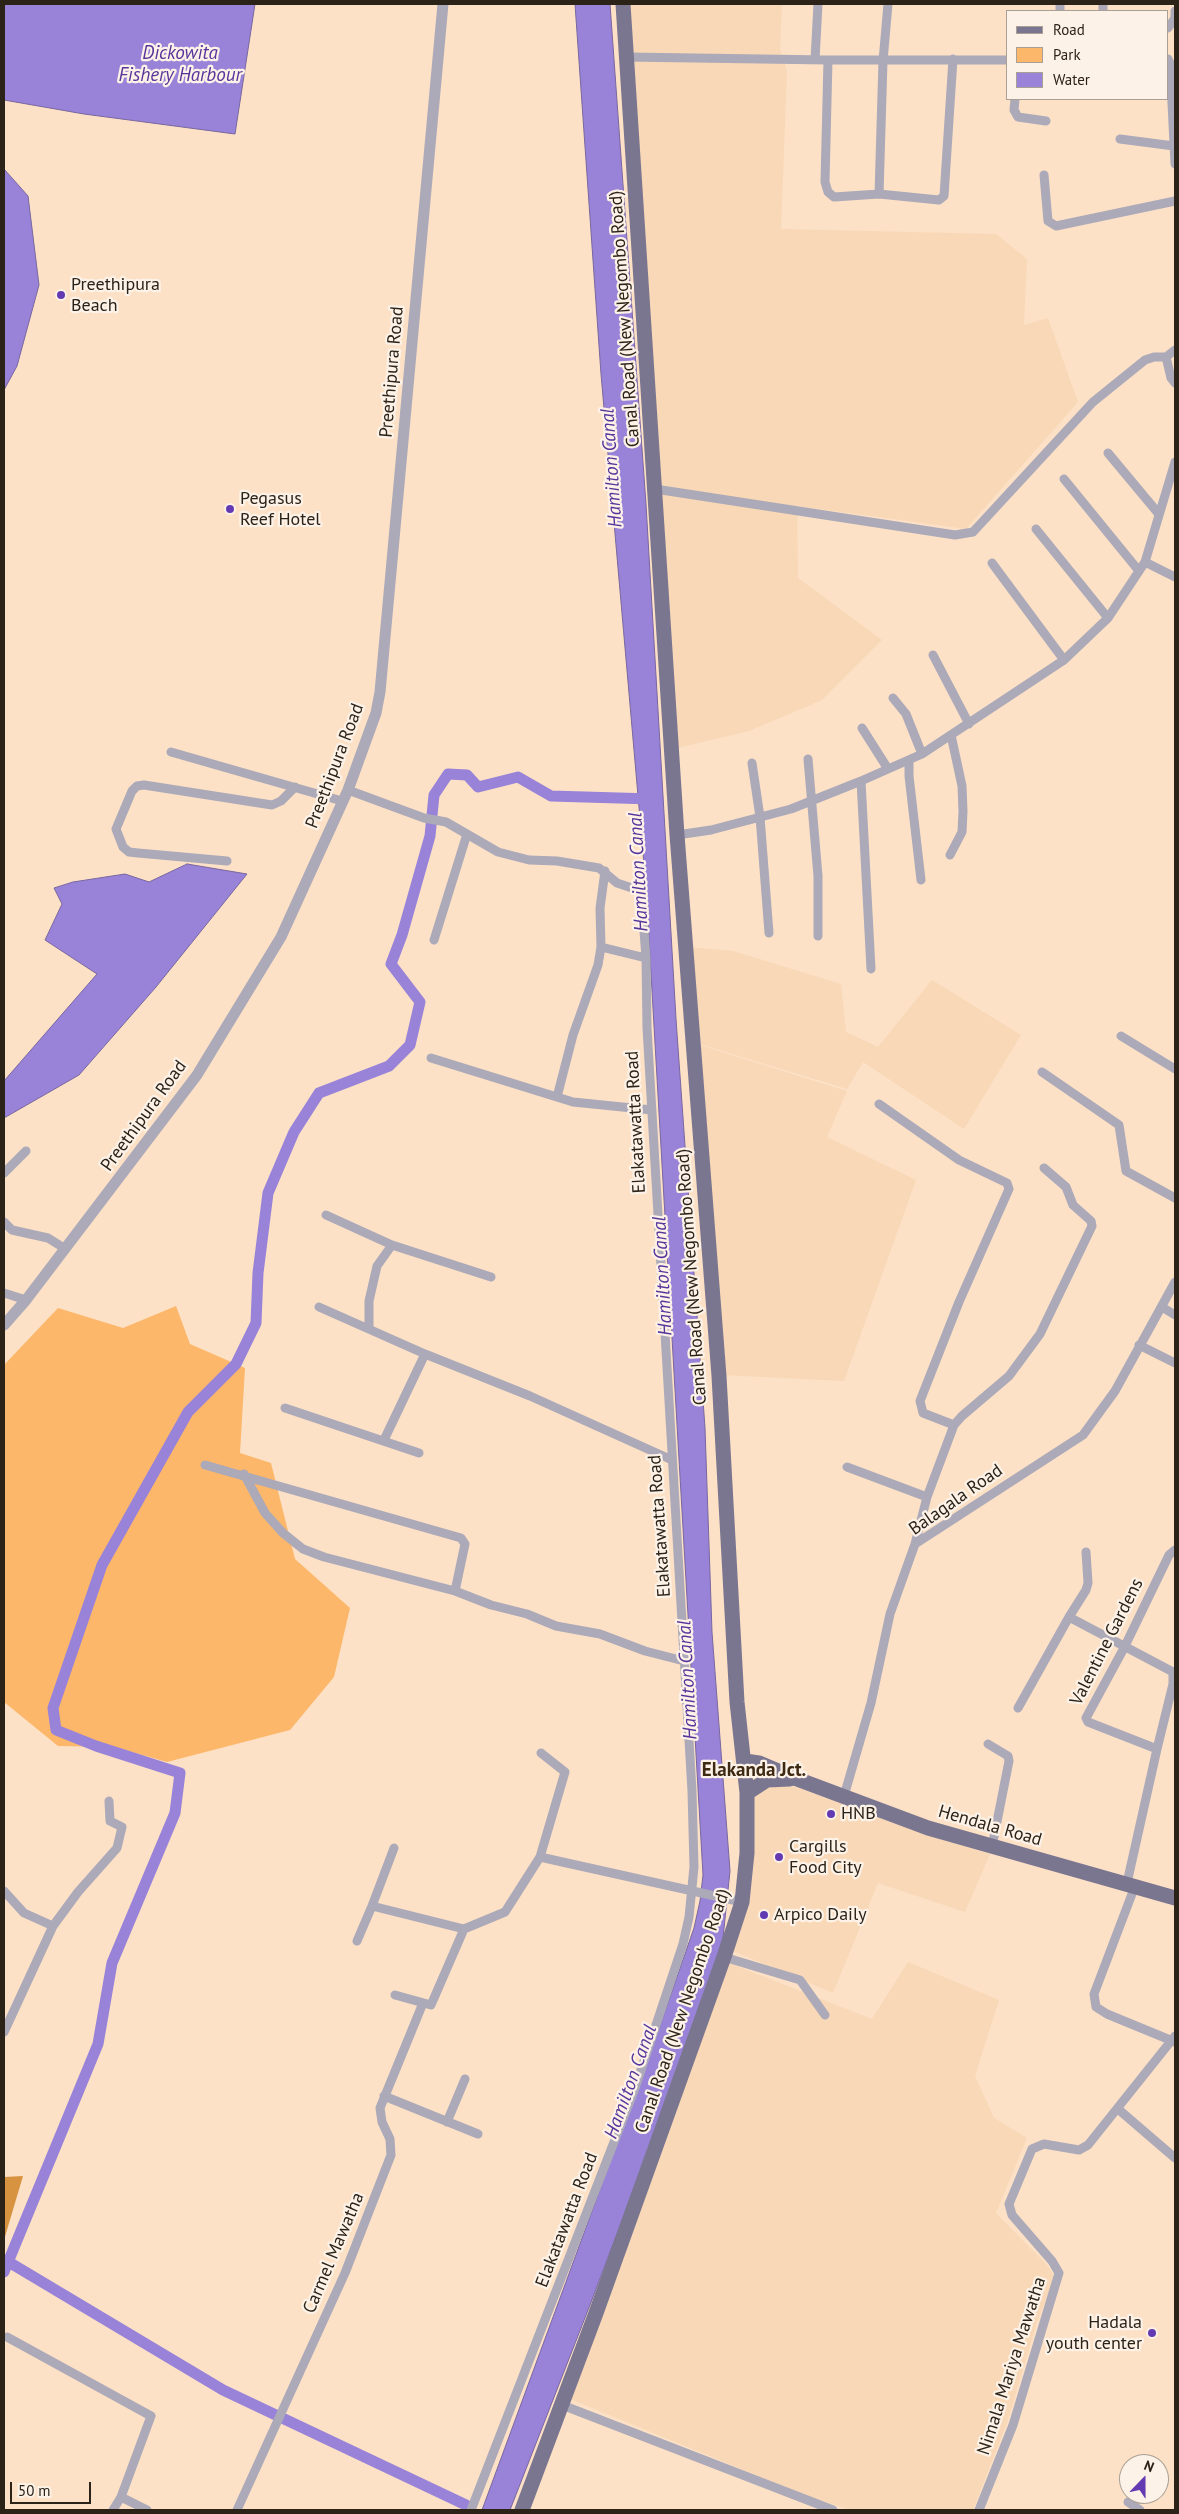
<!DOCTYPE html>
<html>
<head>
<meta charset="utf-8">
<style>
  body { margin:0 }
  #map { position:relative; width:1179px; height:2514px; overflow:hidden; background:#fce1c6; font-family:"PT Sans",sans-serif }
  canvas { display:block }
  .frame { position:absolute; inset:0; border:5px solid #2c2318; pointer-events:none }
  .legend { position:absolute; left:1006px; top:10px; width:162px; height:90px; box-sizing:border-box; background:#fdf2e7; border:1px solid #a99f94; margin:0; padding:6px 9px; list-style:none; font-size:15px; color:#2c2318 }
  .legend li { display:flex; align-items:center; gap:10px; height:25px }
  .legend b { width:25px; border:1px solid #a99f94 }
  .north { position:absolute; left:1119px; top:2454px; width:50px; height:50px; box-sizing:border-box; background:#fdf2e7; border:1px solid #a99f94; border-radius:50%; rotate:22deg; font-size:14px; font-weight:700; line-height:20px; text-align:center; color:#2c2318 }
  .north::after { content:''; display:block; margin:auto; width:18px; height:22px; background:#633ab2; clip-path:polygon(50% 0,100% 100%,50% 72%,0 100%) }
  .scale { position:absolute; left:10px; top:2482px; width:81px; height:22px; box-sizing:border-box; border:2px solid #2c2318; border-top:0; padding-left:6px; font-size:15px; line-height:18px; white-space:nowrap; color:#2c2318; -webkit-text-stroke:4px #fdf2e7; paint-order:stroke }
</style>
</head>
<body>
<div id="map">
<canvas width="1179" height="2514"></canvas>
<div class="frame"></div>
<ul class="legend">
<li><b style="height:6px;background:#7b7690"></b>Road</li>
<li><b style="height:14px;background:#fdb76a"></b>Park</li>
<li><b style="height:14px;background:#9883d9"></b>Water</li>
</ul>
<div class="north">N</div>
<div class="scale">50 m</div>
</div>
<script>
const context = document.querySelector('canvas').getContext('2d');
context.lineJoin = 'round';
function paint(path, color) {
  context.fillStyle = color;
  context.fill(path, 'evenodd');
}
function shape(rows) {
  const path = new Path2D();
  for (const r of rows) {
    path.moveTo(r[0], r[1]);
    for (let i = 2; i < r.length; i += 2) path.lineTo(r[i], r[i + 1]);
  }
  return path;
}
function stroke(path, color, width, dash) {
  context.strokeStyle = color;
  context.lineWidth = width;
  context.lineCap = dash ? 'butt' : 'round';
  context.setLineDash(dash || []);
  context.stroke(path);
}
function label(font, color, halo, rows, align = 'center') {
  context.font = font + ' "PT Sans",sans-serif';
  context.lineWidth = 4.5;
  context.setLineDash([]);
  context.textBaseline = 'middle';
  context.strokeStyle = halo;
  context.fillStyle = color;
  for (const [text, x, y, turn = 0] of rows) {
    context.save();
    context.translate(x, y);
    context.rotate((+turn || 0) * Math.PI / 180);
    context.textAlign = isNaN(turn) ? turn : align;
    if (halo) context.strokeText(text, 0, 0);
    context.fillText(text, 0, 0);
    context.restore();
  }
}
paint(shape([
  [628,4,782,4,780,49,787,71,781,229,996,234,1027,259,1024,325,1048,318,1078,402,966,529,797,506,798,578,882,640,822,700,749,731,677,748],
  [688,947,733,951,841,984,846,1032,878,1047,932,980,1021,1035,964,1129,863,1062,847,1089,696,1043],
  [696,1044,847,1091,827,1137,916,1180,844,1381,721,1375],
  [773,1785,796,1787,925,1835,990,1854,965,1912,878,1883,833,1993,733,1951,752,1881,754,1797],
  [908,1962,999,2000,975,2076,994,2118,1027,2138,996,2213,1047,2265,1053,2274,1051,2288,1037,2322,1007,2423,973,2510,851,2510,810,2497,570,2399,605,2310,729,1963,872,2019]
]), '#f8d8b6');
paint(shape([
  [176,1306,190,1344,245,1368,240,1453,271,1463,295,1559,350,1608,334,1677,290,1730,167,1762,114,1747,58,1746,4,1702,4,1365,58,1308,123,1328]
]), '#fdb76a');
paint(shape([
  [23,2176,4,2240,4,2177]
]), '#d89341');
const water = shape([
  [4,4,255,4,235,134,84,114,4,100,4,4],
  [575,4,610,4,646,504,676,1019,705,1428,712,1632,730,1871,723,1938,691,2038,590,2305,510,2510,482,2510,655,2040,694,1928,700,1901,703,1875,646,887,601,374,575,4],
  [4,169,28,196,39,285,17,366,4,390,4,169],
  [187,864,247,874,156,987,79,1075,4,1118,4,1081,97,974,45,940,62,904,54,888,73,882,125,874,149,882,187,864]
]);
paint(water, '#9883d9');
stroke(water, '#78669f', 1);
stroke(shape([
  [7,2261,223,2390,466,2505],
  [4,2272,98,2044,112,1963,175,1813,180,1773,96,1746,56,1730,53,1708,102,1565,188,1412,236,1364,256,1323,258,1273,268,1193,294,1132,319,1093,389,1066,410,1045,420,1002,391,964,402,935,430,836,434,795,448,774,467,775,478,787,518,777,551,796,652,799]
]), '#9883d9', 11);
stroke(shape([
  [1060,11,1060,4],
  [1103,11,1103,4],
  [1168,28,1175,18,1175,11],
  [627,57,828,60,1008,60],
  [1168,59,1170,63,1175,164],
  [815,60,818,4],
  [828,60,825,182,828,192,834,197,879,194,939,200,944,196,953,59],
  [1015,99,1014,110,1018,117,1046,121],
  [1120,139,1174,146],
  [1044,175,1048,221,1056,226,1175,201],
  [879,194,883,61,888,4],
  [1175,350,1166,357,1171,378,1175,383],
  [1108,453,1158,513],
  [1064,479,1139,571],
  [655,489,955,535,973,532,1093,402,1145,360,1154,357,1166,357],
  [1036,529,1108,618],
  [1145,562,1175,577],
  [992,563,1064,660],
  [933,655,969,724],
  [893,698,906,714,922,754],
  [862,728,888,769],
  [171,752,342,801],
  [808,759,818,876,818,936],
  [909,760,909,776,921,880],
  [752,763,760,817,769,933],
  [861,781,871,969],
  [348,790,424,818,446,822,498,852,529,860,557,861,599,868,617,883,641,891,646,958,647,1028,692,1791,694,1867,689,1917,683,1944,635,2088,471,2510],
  [677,835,711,830,791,809,861,781,922,754,1064,660,1108,618,1145,562,1175,462],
  [950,855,962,832,963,811,962,786,951,735],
  [227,861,138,853,129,852,123,847,116,829,132,791,137,786,144,785,272,805,281,801,295,787],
  [434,940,467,834],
  [601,947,646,958],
  [1121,1036,1175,1069],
  [431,1058,573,1102,652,1110],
  [1042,1072,1119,1125,1126,1171,1175,1198],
  [557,1097,573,1035,598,965,601,947,600,908,605,871],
  [879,1104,959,1160,1007,1183,1009,1189,959,1302,920,1401,923,1413,954,1425],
  [4,1173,26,1151],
  [326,1215,392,1245],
  [4,1222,12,1230,48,1238,64,1248],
  [4,1293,26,1300],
  [319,1307,425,1354,530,1396,672,1460],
  [1162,1307,1175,1315],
  [369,1329,369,1301,377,1266,392,1245,491,1277],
  [1139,1345,1175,1363],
  [285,1408,419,1453],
  [384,1440,425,1354],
  [205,1465,461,1538,465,1544,455,1591],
  [847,1467,927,1497],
  [244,1474,265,1513,283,1533,303,1549,324,1557,455,1591,491,1605,527,1614,556,1626,600,1634,645,1651,684,1661],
  [915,1544,927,1497,954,1425,962,1416,1009,1376,1040,1334,1092,1226,1091,1221,1073,1205,1066,1187,1044,1168],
  [1069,1617,1086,1590,1088,1583,1086,1552],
  [1018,1708,1069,1617,1173,1672,1173,1684,1157,1749],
  [988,1744,1008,1756,1009,1761,992,1847],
  [844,1796,871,1703,890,1614,915,1544,1083,1435,1115,1391,1175,1282],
  [540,1857,565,1772,541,1753],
  [1127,1883,1157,1749,1088,1722,1086,1718,1124,1648,1169,1555,1175,1550],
  [1135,1886,1094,1994,1096,2007,1107,2014,1175,2042],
  [4,1891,24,1913,53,1926],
  [372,1906,394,1848],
  [357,1941,372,1906,464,1929],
  [724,1957,800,1980,825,2015],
  [395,1995,431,2005,464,1929,505,1912,540,1857,742,1902],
  [4,2032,53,1926,78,1892,117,1848,122,1827,110,1821,109,1801],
  [384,2096,478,2134],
  [1118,2109,1175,2158],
  [447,2122,465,2079],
  [7,2337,151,2416,121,2497],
  [562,2405,833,2510],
  [1128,2502,1140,2510],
  [113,2510,121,2497,147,2510],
  [237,2510,345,2273,391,2155,390,2139,382,2122,380,2108,423,2003],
  [979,2510,1013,2425,1059,2273,1052,2261,1012,2215,1009,2204,1032,2149,1044,2144,1079,2150,1088,2145,1175,2036]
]), '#aca9b8', 9);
stroke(shape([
  [4,1325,26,1300,197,1075,281,937,348,790,376,713,380,692,443,4]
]), '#aca9b8', 11);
stroke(shape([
  [745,1761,759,1763,797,1779,928,1828,1175,1898],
  [747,1793,767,1780,790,1779],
  [522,2510,596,2313,724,1957,742,1902,747,1853,747,1793,737,1702,719,1376,677,835,623,4]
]), '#7b7690', 15);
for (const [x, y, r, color] of [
  [61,295,5,"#633ab2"],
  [230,509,5,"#633ab2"],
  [831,1814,5,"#633ab2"],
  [779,1857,5,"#633ab2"],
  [764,1915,5,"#633ab2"],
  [1152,2333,5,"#633ab2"]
]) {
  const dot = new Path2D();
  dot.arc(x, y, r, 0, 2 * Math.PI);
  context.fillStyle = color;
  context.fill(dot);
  stroke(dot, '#fdf2e7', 2);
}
label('18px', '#2c2318', '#fdf2e7', [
  ["Preethipura",71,285],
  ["Beach",71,306],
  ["Pegasus",240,499],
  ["Reef Hotel",240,520],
  ["HNB",841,1814],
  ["Cargills",789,1847],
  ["Food City",789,1868],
  ["Arpico Daily",774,1915],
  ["Hadala",1142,2323,"right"],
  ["youth center",1142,2344,"right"]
], 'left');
label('18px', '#2c2318', '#fdf2e7', [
  ["Canal Road (New Negombo Road)",625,319,-94],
  ["Preethipura Road",392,372,-85],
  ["Preethipura Road",335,766,-69],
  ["Preethipura Road",144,1116,-54],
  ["Elakatawatta Road",636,1122,-93],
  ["Canal Road (New Negombo Road)",692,1277,-94],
  ["Balagala Road",956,1500,-35],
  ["Elakatawatta Road",660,1526,-94],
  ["Valentine Gardens",1107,1642,-63],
  ["Hendala Road",990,1826,16],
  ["Canal Road (New Negombo Road)",683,2011,-71],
  ["Elakatawatta Road",567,2220,-69],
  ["Carmel Mawatha",334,2253,-67],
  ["Nimala Mariya Mawatha",1012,2366,-72]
]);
label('italic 19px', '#57359b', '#fdf2e7', [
  ["Dickowita",180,54],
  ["Fishery Harbour",180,76],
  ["Hamilton Canal",612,468,-94],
  ["Hamilton Canal",639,872,-93],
  ["Hamilton Canal",663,1276,-93],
  ["Hamilton Canal",688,1680,-93],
  ["Hamilton Canal",631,2082,-70]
]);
label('bold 19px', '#3e2912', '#fdf2e7', [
  ["Elakanda Jct.",754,1771]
]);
</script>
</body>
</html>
